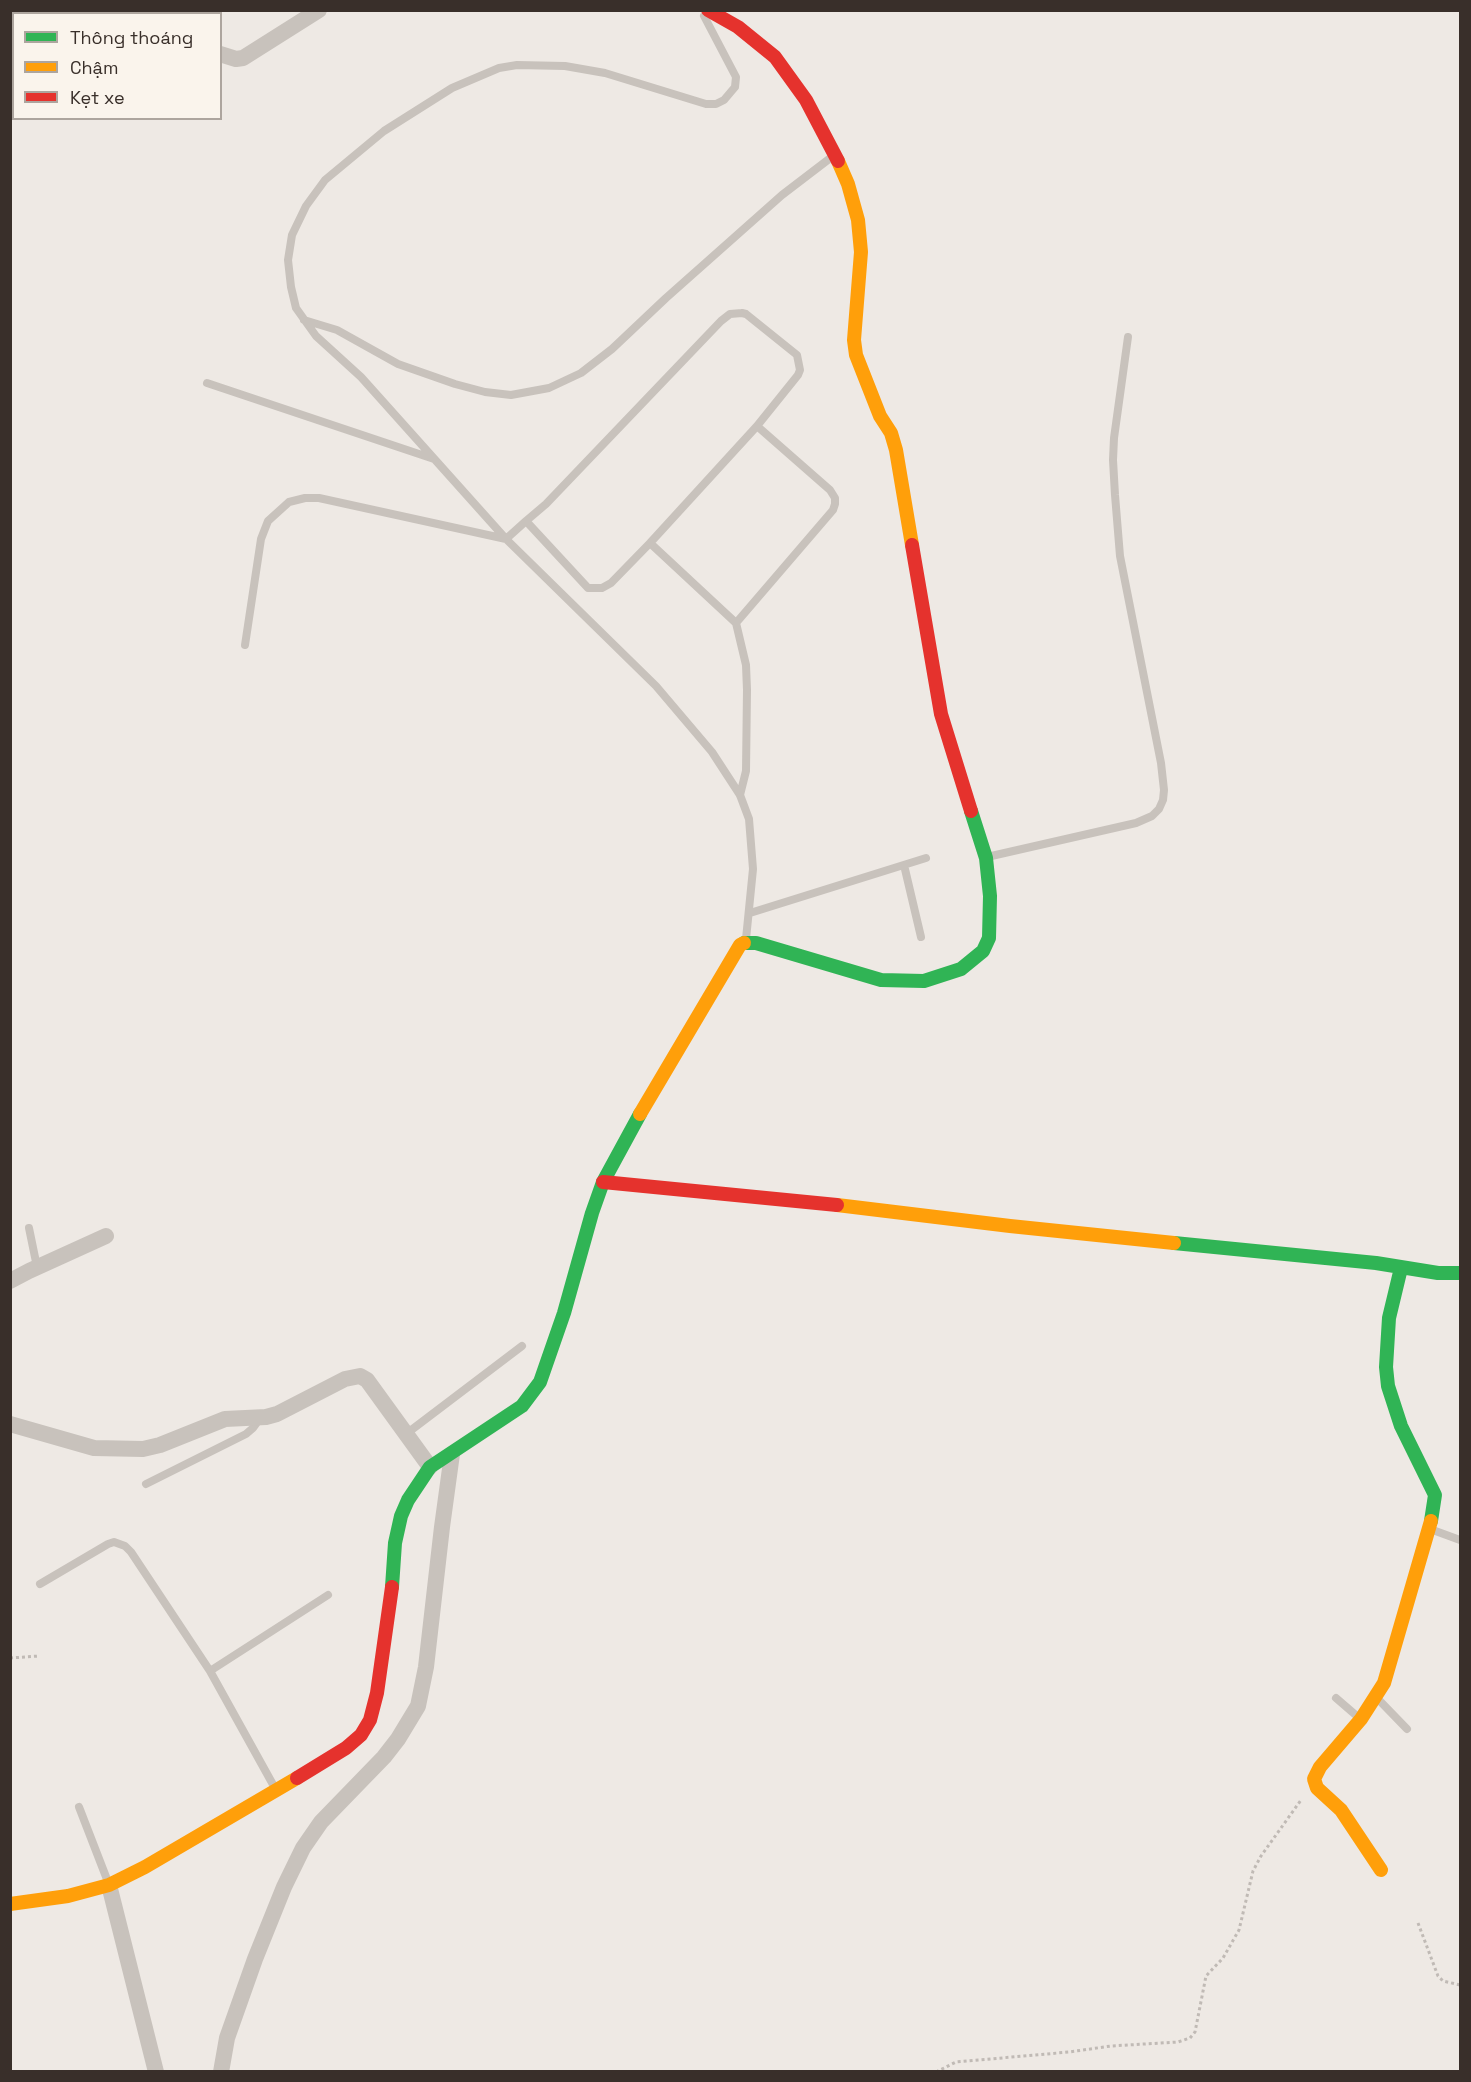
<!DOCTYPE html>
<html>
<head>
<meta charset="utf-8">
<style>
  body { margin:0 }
  #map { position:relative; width:1471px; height:2082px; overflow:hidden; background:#eee9e4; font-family:"Space Grotesk",sans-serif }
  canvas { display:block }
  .frame { position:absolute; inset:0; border:12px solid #392f2a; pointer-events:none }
  .legend { position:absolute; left:12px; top:12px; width:210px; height:108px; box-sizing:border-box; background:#faf4ec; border:2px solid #ada59e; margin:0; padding:8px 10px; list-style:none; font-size:18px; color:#392f2a }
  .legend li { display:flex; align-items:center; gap:12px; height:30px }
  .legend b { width:30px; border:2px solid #ada59e }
</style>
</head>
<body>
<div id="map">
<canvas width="1471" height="2082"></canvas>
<div class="frame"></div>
<ul class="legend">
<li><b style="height:8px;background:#30b455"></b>Thông thoáng</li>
<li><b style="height:8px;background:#ff9f0a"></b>Chậm</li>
<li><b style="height:8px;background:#e5322d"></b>Kẹt xe</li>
</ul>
</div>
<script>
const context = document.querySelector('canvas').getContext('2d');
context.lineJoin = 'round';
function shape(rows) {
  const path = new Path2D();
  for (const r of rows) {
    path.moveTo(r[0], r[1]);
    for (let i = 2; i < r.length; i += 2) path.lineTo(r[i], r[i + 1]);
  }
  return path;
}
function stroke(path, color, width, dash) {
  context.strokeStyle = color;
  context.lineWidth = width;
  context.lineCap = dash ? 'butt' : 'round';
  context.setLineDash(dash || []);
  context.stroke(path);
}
stroke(shape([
  [10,1658,39,1656],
  [1418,1923,1438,1976,1443,1981,1460,1985],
  [936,2072,956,2062,1069,2052,1111,2046,1178,2042,1190,2038,1195,2032,1206,1976,1223,1958,1239,1930,1253,1871,1261,1856,1301,1800]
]), '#c0bab5', 3, [3, 3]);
stroke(shape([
  [704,16,736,77,735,87,724,100,716,104,706,104,605,73,565,66,517,65,499,68,452,88,384,131,325,180,306,206,292,235,288,260,291,287,296,308,316,336,361,377,506,539,656,686,712,752,740,795,749,819,753,869,746,939],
  [742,313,746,314,797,355,800,370,798,375,757,426,650,543,611,583,602,588,588,588,526,521,546,504,721,321,730,314,742,313],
  [304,320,337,330,398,364,455,384,485,392,511,395,549,388,581,373,612,349,666,298,782,195,833,156],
  [207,383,434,459],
  [650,543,736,623,746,665,747,690,746,771,740,795],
  [736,623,833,510,835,504,835,498,830,490,757,426],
  [245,645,261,539,268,521,289,502,305,498,319,498,506,539,526,521],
  [987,857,1136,823,1152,816,1159,809,1163,800,1164,790,1161,763,1120,556,1115,495,1113,460,1114,438,1128,337],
  [904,865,921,937],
  [750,913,926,858],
  [29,1228,37,1267],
  [406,1434,522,1346],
  [146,1484,246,1434,253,1428,261,1417],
  [1430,1529,1460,1540],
  [40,1584,108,1544,114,1542,125,1546,131,1552,210,1671,276,1790],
  [210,1671,328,1595],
  [1376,1697,1407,1729],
  [1336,1698,1358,1717],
  [79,1807,108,1882]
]), '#c8c2bc', 8);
stroke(shape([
  [78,10,78,14],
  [220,54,236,59,243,58,319,10],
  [10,81,14,79],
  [10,1281,29,1271,106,1236],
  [10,1424,94,1448,143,1449,160,1445,225,1419,266,1417,277,1414,345,1379,360,1376,367,1380,430,1467],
  [109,1885,156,2072],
  [221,2072,227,2038,255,1959,284,1887,303,1848,321,1822,384,1757,398,1739,418,1706,426,1667,442,1527,452,1454]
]), '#c8c2bc', 16);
stroke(shape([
  [744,943,756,943,881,980,924,981,961,969,983,951,989,938,990,896,986,858,971,811],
  [1174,1243,1376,1263,1438,1273,1460,1273],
  [1401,1268,1389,1318,1386,1367,1388,1386,1401,1426,1435,1495,1431,1521],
  [392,1587,395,1543,401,1516,408,1500,430,1467,522,1406,540,1382,564,1313,592,1213,603,1182,640,1114]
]), '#30b455', 14);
stroke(shape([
  [838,161,848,184,858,220,861,252,854,340,856,355,880,416,891,433,896,450,912,545],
  [640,1114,740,945,744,943],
  [837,1205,1010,1226,1174,1243],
  [1381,1870,1341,1810,1317,1788,1314,1779,1320,1767,1361,1719,1384,1683,1431,1521],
  [10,1904,68,1896,109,1885,145,1867,297,1778]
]), '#ff9f0a', 14);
stroke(shape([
  [708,10,738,27,775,57,806,100,838,161],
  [912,545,941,714,971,811],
  [603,1182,837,1205],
  [297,1778,346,1748,361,1735,370,1720,377,1693,392,1587]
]), '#e5322d', 14);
</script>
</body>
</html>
